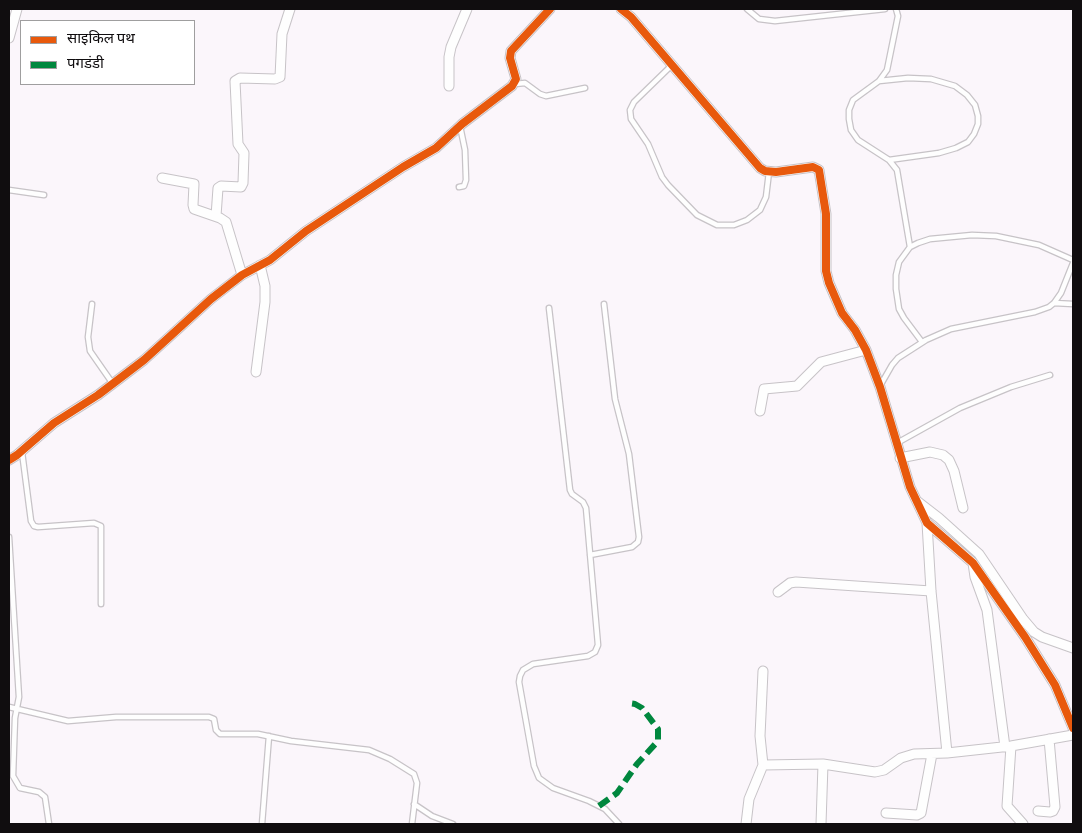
<!DOCTYPE html>
<html>
<head>
<meta charset="utf-8">
<style>
  body { margin:0 }
  #map { position:relative; width:1082px; height:833px; overflow:hidden; background:#fbf6fb; font-family:"Crimson Pro","Noto Sans Devanagari",serif }
  canvas { display:block }
  .frame { position:absolute; inset:0; border:10px solid #100d0f; pointer-events:none }
  .legend { position:absolute; left:20px; top:20px; width:175px; height:65px; box-sizing:border-box; background:#fff; border:1px solid #9f9e9f; margin:0; padding:6px 9px; list-style:none; font-size:15px; color:#100d0f }
  .legend li { display:flex; align-items:center; gap:10px; height:25px }
  .legend b { width:25px; border:1px solid #9f9e9f }
</style>
</head>
<body>
<div id="map">
<canvas width="1082" height="833"></canvas>
<div class="frame"></div>
<ul class="legend">
<li><b style="height:6px;background:#e8590c"></b>साइकिल पथ</li>
<li><b style="height:6px;background:#00873e"></b>पगडंडी</li>
</ul>
</div>
<script>
const context = document.querySelector('canvas').getContext('2d');
context.lineJoin = 'round';
function shape(rows) {
  const path = new Path2D();
  for (const r of rows) {
    path.moveTo(r[0], r[1]);
    for (let i = 2; i < r.length; i += 2) path.lineTo(r[i], r[i + 1]);
  }
  return path;
}
function stroke(path, color, width, dash) {
  context.strokeStyle = color;
  context.lineWidth = width;
  context.lineCap = dash ? 'butt' : 'round';
  context.setLineDash(dash || []);
  context.stroke(path);
}
const service = shape([
  [747,9,759,19,775,21,885,9],
  [896,9,898,16,887,70,879,81,853,100,849,110,849,119,851,130,858,140,889,160,897,170,910,247],
  [672,65,634,102,630,110,631,119,648,144,662,177,668,185,697,215,717,225,734,225,747,220,760,210,766,197,769,172],
  [879,81,908,78,931,79,955,86,967,95,975,105,978,116,978,124,974,134,968,142,956,148,939,153,889,160],
  [515,84,525,83,540,94,546,96,585,88],
  [459,187,464,186,466,180,465,150,460,126],
  [9,190,44,195],
  [1054,303,1073,304],
  [92,304,88,337,90,351,113,384],
  [549,308,570,490,572,494,583,502,586,508,598,645,595,652,588,656,533,664,523,670,520,676,519,682,534,766,539,778,553,788,589,801,605,809,619,824],
  [922,342,904,318,899,309,896,289,896,275,899,262,910,247,918,243,930,239,972,235,996,236,1039,245,1073,260],
  [880,386,892,365,898,358,926,340,951,329,1035,312,1049,307,1054,303,1061,293,1073,263],
  [897,443,960,408,1011,387,1050,375],
  [22,452,31,521,34,526,38,527,94,523,101,526,101,604],
  [9,537,19,697,15,718,13,776,20,788,39,792,45,797,49,824],
  [590,555,632,547,638,542,639,537,629,454,615,399,604,304],
  [9,707,68,721,116,717,209,717,214,719,216,730,220,734,258,734,291,741,369,750,390,759,414,774,417,783,412,824],
  [414,804,432,816,453,824],
  [262,824,269,736]
]);
const minor = shape([
  [621,9,631,17,760,168,765,171,776,172,813,167,819,170,826,214,826,271,829,283,842,313,855,330,866,350,880,387,910,487,927,523,973,563,1025,637,1055,685,1073,728],
  [9,38,17,9],
  [449,86,449,57,451,47,467,9],
  [162,178,194,184,193,205,194,209,220,218,226,222,242,275],
  [216,216,218,188,221,186,241,187,243,183,244,153,238,144,235,81,240,78,275,79,280,77,282,34,290,9],
  [256,372,265,302,265,286,260,265],
  [760,411,764,389,797,386,821,362,866,350],
  [900,458,930,452,943,455,949,460,954,471,963,508],
  [9,460,17,455,54,423,98,395,144,360,211,299,242,275,270,260,306,231,403,167,436,148,462,124,512,86,516,79,510,58,511,51,550,9],
  [917,501,939,518,979,554,1023,619,1034,632,1042,637,1073,648],
  [927,523,931,591,947,753],
  [973,563,975,577,987,610,1005,747],
  [778,592,790,583,796,582,931,591],
  [1011,746,1007,806,1023,824],
  [763,765,823,764,875,772,884,770,901,758,914,754,947,753,1011,746,1073,735],
  [1038,811,1050,812,1053,811,1055,807,1049,739],
  [886,813,917,815,921,813,932,754],
  [746,824,749,799,763,765,760,736,763,671],
  [821,824,823,764]
]);
stroke(service, '#c7c3c7', 7);
stroke(minor, '#c7c3c7', 11);
stroke(service, '#fefefe', 4.5);
stroke(minor, '#fefefe', 9);
stroke(shape([
  [599,806,617,793,637,764,658,741,658,729,642,708,635,704,628,703]
]), '#00873e', 6, [12, 6]);
stroke(shape([
  [621,9,631,17,760,168,765,171,776,172,813,167,819,170,826,214,826,271,829,283,842,313,855,330,866,350,880,387,910,487,927,523,973,563,1025,637,1055,685,1073,728],
  [9,460,17,455,54,423,98,395,144,360,211,299,242,275,270,260,306,231,403,167,436,148,462,124,512,86,516,79,510,58,511,51,550,9]
]), '#e8590c', 8);
</script>
</body>
</html>
